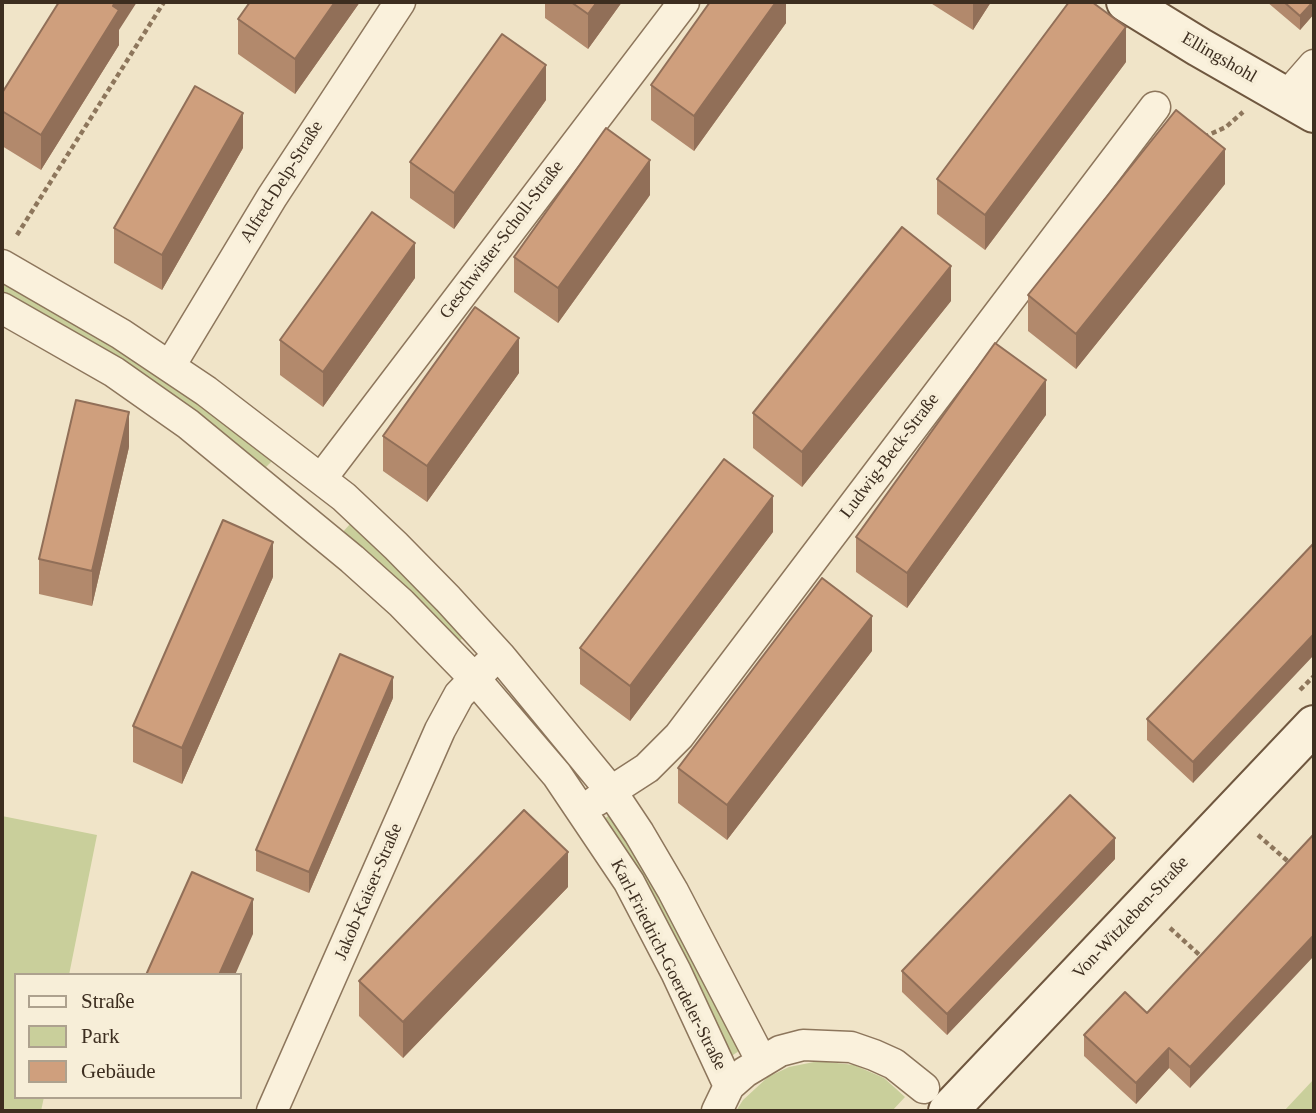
<!DOCTYPE html>
<html>
<head>
<meta charset="utf-8">
<style>
  body { margin:0 }
  #map { position:relative; width:1316px; height:1113px; overflow:hidden; background:#f0e4c8; font-family:Georgia,serif }
  canvas { display:block }
  .frame { position:absolute; inset:0; border:4px solid #3d2e20; pointer-events:none }
  .legend { position:absolute; left:14px; top:973px; width:228px; height:126px; box-sizing:border-box; background:#f7eed8; border:2px solid #ada18e; margin:0; padding:9px 12px; list-style:none; font-size:21px; color:#3d2e20 }
  .legend li { display:flex; align-items:center; gap:14px; height:35px }
  .legend b { width:35px; border:2px solid #ada18e }
</style>
</head>
<body>
<div id="map">
<canvas width="1316" height="1113"></canvas>
<div class="frame"></div>
<ul class="legend">
<li><b style="height:9px;background:#faf1dc"></b>Straße</li>
<li><b style="height:19px;background:#c9cf9b"></b>Park</li>
<li><b style="height:19px;background:#cf9f7d"></b>Gebäude</li>
</ul>
</div>
<script>
const context = document.querySelector('canvas').getContext('2d');
context.lineJoin = 'round';
function paint(path, color) {
  context.fillStyle = color;
  context.fill(path, 'evenodd');
}
function shape(rows) {
  const path = new Path2D();
  for (const r of rows) {
    path.moveTo(r[0], r[1]);
    for (let i = 2; i < r.length; i += 2) path.lineTo(r[i], r[i + 1]);
  }
  return path;
}
function stroke(path, color, width, dash) {
  context.strokeStyle = color;
  context.lineWidth = width;
  context.lineCap = dash ? 'butt' : 'round';
  context.setLineDash(dash || []);
  context.stroke(path);
}
function label(font, color, halo, rows, align = 'center') {
  context.font = font + ' Georgia,serif';
  context.lineWidth = 7;
  context.setLineDash([]);
  context.textBaseline = 'middle';
  context.strokeStyle = halo;
  context.fillStyle = color;
  for (const [text, x, y, turn = 0] of rows) {
    context.save();
    context.translate(x, y);
    context.rotate((+turn || 0) * Math.PI / 180);
    context.textAlign = isNaN(turn) ? turn : align;
    if (halo) context.strokeText(text, 0, 0);
    context.fillText(text, 0, 0);
    context.restore();
  }
}
paint(shape([
  [2,279,155,369,273,460,263,470,2,295],
  [350,524,466,635,454,646,341,534],
  [611,814,649,870,742,1049,730,1057,600,822],
  [2,816,97,835,69,975,16,975,16,1097,44,1097,41,1111,2,1111],
  [819,1061,854,1065,884,1078,905,1097,892,1111,736,1111,743,1100,768,1077,789,1067],
  [1314,1079,1314,1111,1284,1111]
]), '#c9cf9b');
const street = shape([
  [1286,97,1314,65],
  [2,265,121,334,206,391,344,497,396,546,448,599,500,656,611,791,639,833,673,891,761,1060],
  [2,308,114,372,188,424,352,559,401,603,474,678,557,775,629,882,676,972,729,1086],
  [170,366,272,197,400,2],
  [321,479,684,2],
  [596,801,647,768,679,736,1155,107],
  [272,1111,440,730,459,695,487,666],
  [717,1111,729,1086,745,1072,780,1051,803,1045,851,1047,874,1055,894,1064,924,1088]
]);
const secondary = shape([
  [1126,2,1199,47,1314,113],
  [948,1111,1314,725]
]);
stroke(street, '#8d765c', 33);
stroke(secondary, '#6f573f', 42);
stroke(shape([
  [1204,137,1226,127,1243,112],
  [17,235,164,2],
  [1300,690,1314,676],
  [1258,835,1291,864],
  [1170,928,1205,960]
]), '#8d765c', 4.5, [5, 3.5]);
stroke(street, '#faf1dc', 30);
stroke(secondary, '#faf1dc', 38);
paint(shape([
  [360,2,295,94,238,54,238,19],
  [545,2,622,2,588,49,545,18],
  [786,2,786,23,694,151,651,120,651,85],
  [929,2,991,2,973,30],
  [1267,2,1314,2,1314,14,1300,30],
  [119,30,119,45,41,170,2,146,2,93],
  [1126,62,985,250,937,214,937,179],
  [546,100,454,229,410,198,410,162],
  [243,148,162,290,114,263,114,228],
  [1225,184,1076,369,1028,331,1028,295],
  [650,195,558,323,514,292,514,257],
  [415,278,323,407,280,375,280,340],
  [951,301,802,487,753,448,753,413],
  [519,373,427,502,383,471,383,436],
  [1046,415,907,608,856,572,856,537],
  [129,447,92,606,39,594,39,559],
  [773,532,630,721,580,684,580,648],
  [1314,543,1193,783,1147,740,1147,719],
  [273,577,182,784,133,762,133,726],
  [872,651,727,840,678,803,678,768],
  [393,698,309,893,256,871,256,850],
  [1314,834,1190,1088,1169,1068,1136,1104,1084,1056,1084,1035,1147,1013],
  [1115,859,947,1035,902,992,902,971],
  [568,887,403,1058,359,1016,359,981]
]), '#b2896c');
paint(shape([
  [115,2,137,2,119,30,119,45,41,170,41,135],
  [335,2,360,2,295,94,295,59],
  [597,2,622,2,588,49,588,14],
  [776,2,786,2,786,23,694,151,694,116],
  [973,2,991,2,973,30],
  [1313,2,1314,2,1314,14,1300,30,1300,16],
  [1126,27,1126,62,985,250,985,215],
  [546,65,546,100,454,229,454,193],
  [243,113,243,148,162,290,162,255],
  [1225,149,1225,184,1076,369,1076,334],
  [650,160,650,195,558,323,558,288],
  [415,243,415,278,323,407,323,372],
  [951,266,951,301,802,487,802,452],
  [519,338,519,373,427,502,427,466],
  [1046,380,1046,415,907,608,907,573],
  [129,412,129,447,92,606,92,571],
  [773,496,773,532,630,721,630,686],
  [273,542,273,577,182,784,182,748],
  [872,616,872,651,727,840,727,805],
  [1314,634,1314,655,1193,783,1193,762],
  [393,677,393,698,309,893,309,872],
  [1115,838,1115,859,947,1035,947,1014],
  [568,852,568,887,403,1058,403,1022],
  [253,899,253,934,235,975,219,975],
  [1314,935,1314,956,1190,1088,1190,1067],
  [1169,1048,1169,1068,1136,1104,1136,1083]
]), '#916f58');
const building = shape([
  [59,2,115,2,113,6,119,10,41,135,2,111,2,93,59,2],
  [250,2,335,2,295,59,238,19,250,2],
  [571,2,597,2,588,14,571,2],
  [710,2,776,2,694,116,651,85,710,2],
  [1069,2,1092,2,1126,27,985,215,937,179,1069,2],
  [1284,2,1313,2,1300,16,1284,2],
  [502,34,546,65,454,193,410,162,502,34],
  [195,86,243,113,162,255,114,228,195,86],
  [1176,110,1225,149,1076,334,1028,295,1176,110],
  [606,128,650,160,558,288,514,257,606,128],
  [372,212,415,243,323,372,280,340,372,212],
  [902,227,951,266,802,452,753,413,902,227],
  [475,307,519,338,427,466,383,436,475,307],
  [995,343,1046,380,907,573,856,537,995,343],
  [76,400,129,412,92,571,39,559,76,400],
  [724,459,773,496,630,686,580,648,724,459],
  [223,520,273,542,182,748,133,726,223,520],
  [1314,543,1314,634,1193,762,1147,719,1314,543],
  [822,578,872,616,727,805,678,768,822,578],
  [340,654,393,677,309,872,256,850,340,654],
  [1070,795,1115,838,947,1014,902,971,1070,795],
  [524,810,568,852,403,1022,359,981,524,810],
  [1314,834,1314,935,1190,1067,1169,1048,1136,1083,1084,1035,1125,992,1147,1013,1314,834],
  [192,872,253,899,219,975,146,975,192,872]
]);
paint(building, '#cf9f7d');
stroke(building, '#916f58', 2);
label('18px', '#3d2e20', '#f7eed8', [
  ["Ellingshohl",1219,58,30],
  ["Alfred-Delp-Straße",282,182,-58],
  ["Geschwister-Scholl-Straße",502,240,-53],
  ["Ludwig-Beck-Straße",890,456,-53],
  ["Jakob-Kaiser-Straße",369,892,-67],
  ["Von-Witzleben-Straße",1131,918,-47],
  ["Karl-Friedrich-Goerdeler-Straße",668,965,63]
]);
</script>
</body>
</html>
